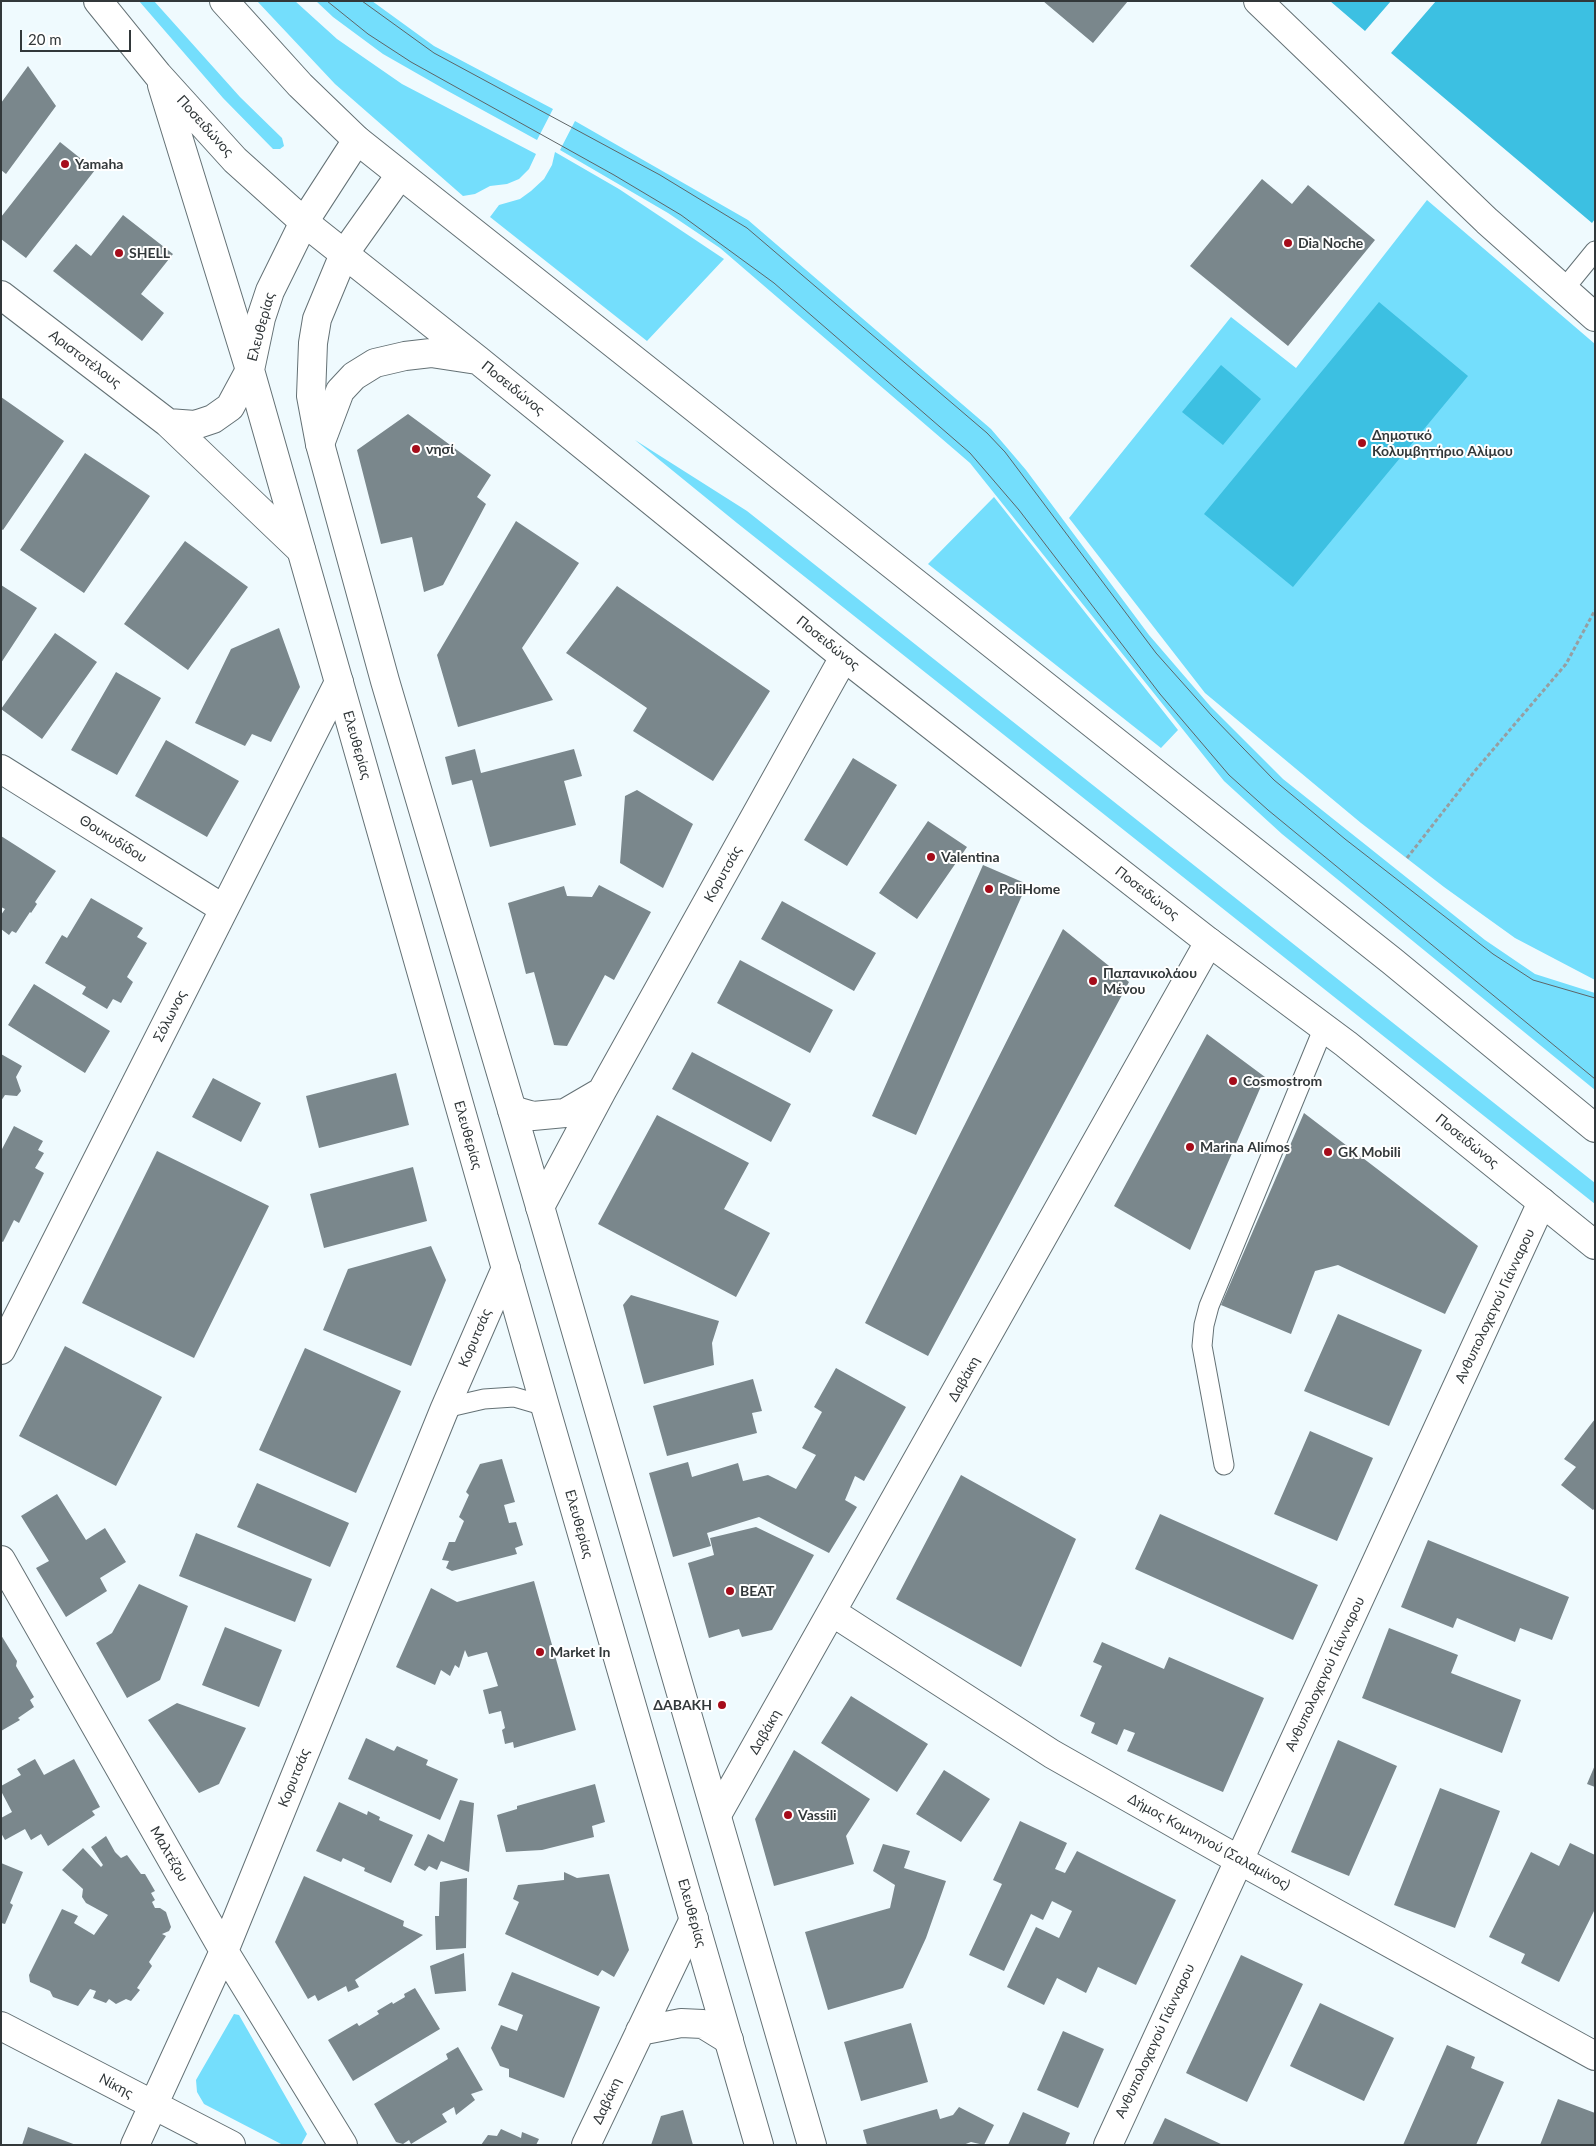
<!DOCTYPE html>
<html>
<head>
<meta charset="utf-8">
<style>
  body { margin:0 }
  #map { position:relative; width:1596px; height:2146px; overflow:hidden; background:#effafe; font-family:Lato,sans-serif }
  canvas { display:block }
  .frame { position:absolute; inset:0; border:2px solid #32383a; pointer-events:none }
  .scale { position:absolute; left:20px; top:30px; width:111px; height:22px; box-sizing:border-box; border:2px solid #32383a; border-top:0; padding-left:6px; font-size:15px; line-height:18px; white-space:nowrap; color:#32383a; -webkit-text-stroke:4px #fff; paint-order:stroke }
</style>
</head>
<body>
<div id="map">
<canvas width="1596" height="2146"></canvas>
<div class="frame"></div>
<div class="scale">20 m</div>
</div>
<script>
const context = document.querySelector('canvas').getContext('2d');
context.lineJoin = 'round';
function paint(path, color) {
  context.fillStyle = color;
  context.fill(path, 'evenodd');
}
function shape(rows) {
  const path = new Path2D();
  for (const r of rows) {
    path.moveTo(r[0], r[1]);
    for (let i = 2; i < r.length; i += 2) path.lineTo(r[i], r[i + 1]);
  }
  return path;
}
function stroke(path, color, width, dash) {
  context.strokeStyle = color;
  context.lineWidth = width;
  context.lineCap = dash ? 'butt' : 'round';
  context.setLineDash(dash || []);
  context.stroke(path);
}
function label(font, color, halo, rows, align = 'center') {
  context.font = font + ' Lato,sans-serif';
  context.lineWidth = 4;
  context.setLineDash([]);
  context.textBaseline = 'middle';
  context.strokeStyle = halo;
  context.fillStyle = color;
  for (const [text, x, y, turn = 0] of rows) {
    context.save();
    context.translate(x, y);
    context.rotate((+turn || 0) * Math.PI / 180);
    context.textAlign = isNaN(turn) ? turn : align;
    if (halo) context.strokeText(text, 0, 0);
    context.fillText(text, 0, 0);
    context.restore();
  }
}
paint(shape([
  [139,1,154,1,240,97,282,138,284,146,280,149,273,149,223,98],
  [257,1,295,1,337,39,402,84,536,154,529,169,519,179,507,184,490,186,475,194,463,196,335,84],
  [316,1,372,1,434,46,553,109,537,140,446,90,383,54,333,17],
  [575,121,748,220,991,429,1026,470,1149,635,1211,707,1283,779,1485,940,1535,974,1595,993,1595,1090,1282,834,1224,781,970,463,720,248,668,213,560,150],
  [555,152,619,189,724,259,647,341,490,217,499,205,520,199,531,191,544,179,552,165],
  [1427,200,1595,344,1595,980,1515,938,1444,887,1361,823,1205,693,1069,518,1231,317,1296,368],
  [635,440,747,511,1595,1183,1595,1204,737,523],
  [994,497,1178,730,1161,748,928,564],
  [234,2014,239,2015,307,2134,301,2145,283,2145,204,2104,197,2092,196,2080]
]), '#74defc');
paint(shape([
  [1330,1,1391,1,1365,31],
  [1436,1,1595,1,1595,219,1592,223,1391,53],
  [1379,302,1468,376,1293,587,1204,514],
  [1221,365,1261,399,1223,445,1182,412]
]), '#3cc0e2');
paint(shape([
  [1043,1,1128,1,1093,43],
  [28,66,56,106,6,174,1,170,1,103],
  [60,142,95,170,26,258,1,239,1,217],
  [1262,179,1292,204,1308,185,1375,240,1288,346,1190,266],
  [123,215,173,254,141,294,164,313,142,341,53,271,76,244,91,256],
  [1,397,64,441,3,530,1,529],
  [408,414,491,475,477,497,486,504,443,585,424,592,412,537,381,544,357,450],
  [85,453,150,496,84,593,20,550],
  [516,521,579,563,522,648,553,700,458,727,437,655],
  [185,541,248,587,188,670,124,624],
  [1,585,37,608,1,663],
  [617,586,770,691,713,781,633,731,647,708,566,653],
  [279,628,300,687,271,742,252,734,245,746,195,723,231,649],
  [55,633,97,662,42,739,1,709],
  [116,672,161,698,117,775,71,750],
  [166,740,239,781,207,837,135,796],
  [475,749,481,773,574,749,582,776,564,781,576,825,490,847,472,780,452,785,445,757],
  [853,758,897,785,847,866,804,840],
  [637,790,693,824,663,888,620,863,625,796],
  [928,821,967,847,917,919,879,893],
  [1,836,56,871,35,902,37,904,31,913,30,912,16,933,12,931,9,935,1,929,1,915,5,909,1,907],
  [983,865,1027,884,916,1135,872,1116],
  [599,885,651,912,614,980,605,975,567,1046,554,1045,534,972,526,974,508,903,564,886,567,896,592,897],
  [91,898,143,928,137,937,147,943,127,977,133,982,121,1003,113,999,107,1009,82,994,86,987,45,963,62,935,67,938],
  [782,901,876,953,854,991,761,939],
  [1063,929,1129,982,928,1356,865,1323],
  [740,960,833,1010,810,1053,717,1003],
  [34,984,110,1031,85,1073,8,1025],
  [1207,1034,1265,1077,1190,1250,1114,1206],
  [692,1052,791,1104,771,1142,672,1089],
  [1,1054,22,1066,16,1077,21,1091,17,1096,5,1095,1,1101],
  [396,1073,409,1125,319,1148,306,1096],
  [213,1078,261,1103,241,1142,192,1117],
  [1304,1113,1478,1246,1445,1314,1338,1265,1315,1271,1291,1334,1221,1305],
  [657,1115,749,1163,724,1209,770,1233,736,1297,598,1224],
  [14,1126,43,1141,38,1150,44,1153,35,1168,44,1173,19,1223,14,1220,3,1242,1,1241,1,1151],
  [157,1151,269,1206,194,1358,82,1303],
  [413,1167,427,1221,324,1248,310,1194],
  [431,1246,446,1280,411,1366,323,1330,348,1269],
  [631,1295,719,1321,712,1343,714,1365,644,1384,623,1305],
  [1338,1314,1422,1350,1389,1426,1304,1391],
  [65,1346,162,1397,116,1486,19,1436],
  [305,1348,401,1391,356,1493,259,1450],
  [836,1368,906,1407,864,1481,855,1476,845,1500,857,1507,829,1553,759,1517,707,1533,711,1546,673,1557,649,1473,688,1462,692,1477,738,1463,743,1481,768,1475,796,1489,816,1455,802,1448,822,1412,814,1407],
  [753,1379,762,1411,752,1413,757,1433,667,1456,653,1406],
  [1595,1419,1595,1508,1593,1510,1561,1485,1576,1467,1564,1459],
  [1310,1431,1373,1458,1337,1541,1274,1514],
  [502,1459,515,1502,504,1505,509,1523,516,1522,523,1545,515,1548,517,1554,452,1571,446,1568,449,1561,442,1560,449,1542,455,1542,464,1521,459,1517,469,1495,466,1492,480,1464],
  [961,1475,1076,1539,1021,1667,896,1599],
  [257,1483,349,1523,330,1567,237,1527],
  [57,1494,86,1540,105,1528,126,1562,100,1578,107,1591,66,1617,36,1568,49,1561,21,1516],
  [1160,1514,1318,1585,1293,1640,1135,1569],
  [756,1527,814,1555,772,1630,742,1637,739,1629,709,1638,688,1563,714,1555,710,1538],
  [196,1533,312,1579,295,1622,179,1576],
  [1428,1540,1569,1597,1552,1640,1520,1628,1515,1642,1457,1618,1453,1628,1401,1607],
  [534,1581,576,1730,514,1748,513,1742,505,1744,502,1730,505,1728,501,1711,489,1714,483,1690,498,1686,487,1652,468,1657,465,1650,459,1668,455,1665,450,1676,441,1670,435,1685,396,1667,431,1588,457,1602],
  [139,1584,188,1606,160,1680,127,1698,96,1643,112,1633],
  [225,1627,282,1650,259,1707,202,1685],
  [1389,1628,1458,1655,1451,1673,1521,1700,1502,1753,1362,1698],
  [1,1635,17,1661,16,1666,34,1697,30,1700,34,1707,18,1718,20,1720,1,1731],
  [1102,1642,1164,1669,1169,1657,1264,1698,1223,1792,1127,1751,1135,1733,1124,1729,1117,1745,1091,1733,1095,1723,1080,1716,1102,1666,1093,1662],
  [851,1696,928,1744,897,1792,821,1743],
  [177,1703,246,1728,219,1784,199,1793,148,1720],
  [366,1738,394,1751,397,1746,428,1760,426,1765,458,1779,440,1820,348,1779],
  [1338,1740,1397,1766,1349,1876,1291,1852],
  [794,1750,870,1799,846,1836,854,1864,774,1886,755,1819],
  [35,1759,44,1775,74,1759,100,1807,92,1811,95,1815,48,1846,41,1834,31,1840,25,1829,5,1840,1,1833,1,1818,12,1812,1,1791,1,1786,21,1775,17,1769],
  [1595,1765,1595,1787,1587,1784],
  [944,1770,990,1799,961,1842,916,1814],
  [595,1784,605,1822,592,1826,594,1837,542,1850,506,1852,497,1815,517,1809,517,1806],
  [1440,1788,1500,1811,1455,1928,1394,1905],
  [460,1800,474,1803,469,1872,441,1861,437,1870,429,1866,425,1871,414,1865,428,1834,444,1842],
  [339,1802,367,1815,368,1811,380,1817,379,1820,413,1835,391,1883,364,1871,365,1868,343,1858,341,1862,316,1851],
  [1020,1821,1067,1843,1055,1869,1065,1873,1077,1851,1176,1900,1136,1985,1098,1967,1086,1993,1057,1978,1044,2005,1007,1987,1036,1927,1059,1938,1072,1911,1052,1901,1043,1920,1031,1914,1004,1971,969,1955,1002,1884,993,1880],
  [106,1836,115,1852,121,1858,127,1855,141,1874,145,1874,155,1891,151,1893,155,1900,152,1902,155,1908,160,1908,166,1912,171,1927,169,1931,162,1934,166,1936,149,1962,152,1966,137,1988,140,1990,131,2001,126,1999,116,2004,109,1999,106,2003,93,1998,96,1991,90,1989,78,2006,53,1997,50,1991,30,1982,29,1975,62,1909,78,1916,74,1923,94,1935,108,1915,86,1903,82,1897,83,1889,62,1870,83,1848,101,1867,103,1865,91,1847],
  [1570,1843,1595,1855,1595,1909,1559,1982,1521,1963,1525,1954,1489,1937,1531,1852,1559,1866],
  [883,1844,910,1851,904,1868,946,1881,926,1938,903,1988,828,2010,805,1932,890,1908,895,1885,873,1871],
  [1,1863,23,1872,10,1903,13,1905,5,1924,1,1923],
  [564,1872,577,1878,609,1874,629,1950,614,1977,602,1970,598,1976,505,1934,519,1902,513,1899,518,1885,564,1880],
  [304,1876,404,1921,403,1926,423,1935,355,1980,359,1987,348,1992,346,1986,318,2001,315,1995,308,1999,275,1942],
  [467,1878,466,1948,436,1950,435,1916,439,1916,440,1882],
  [464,1953,466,1991,435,1994,430,1966],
  [1241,1955,1303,1984,1247,2102,1186,2073],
  [512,1972,600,2007,564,2098,509,2077,509,2069,500,2066,491,2048,501,2025,517,2031,523,2015,498,2005],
  [415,1988,440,2029,353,2081,328,2040,357,2023,359,2026,379,2014,377,2011,392,2002,393,2004,405,1997,404,1994],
  [1320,2003,1394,2038,1364,2101,1290,2066],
  [911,2023,928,2082,861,2101,844,2042],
  [1063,2031,1104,2049,1078,2108,1037,2090],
  [1447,2045,1475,2057,1471,2068,1504,2082,1476,2145,1403,2145],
  [458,2047,483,2090,471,2094,475,2100,456,2115,454,2107,442,2114,447,2122,411,2144,409,2140,403,2144,396,2142,374,2104,448,2059,446,2054],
  [1558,2099,1595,2113,1595,2145,1540,2145],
  [959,2107,994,2125,984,2145,971,2142,963,2145,867,2145,863,2130,937,2109,940,2119,953,2115],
  [683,2110,693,2145,651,2145,661,2116],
  [1023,2112,1070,2133,1065,2145,1008,2145],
  [1165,2118,1223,2145,1152,2145],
  [28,2127,76,2145,22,2145],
  [501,2129,521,2138,522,2132,539,2139,536,2145,481,2145,488,2135,497,2136]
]), '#7a878c');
const lane = shape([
  [1564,289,1595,251],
  [445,1408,484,1399,514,1397,545,1406],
  [1224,1465,1202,1346,1204,1325,1209,1306,1324,1027]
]);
const street = shape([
  [1258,1,1487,221,1595,317],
  [1,295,168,423,301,550],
  [168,423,195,425,213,419,230,407,250,370],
  [1,769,224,909],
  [512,1110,533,1116,565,1113,601,1092],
  [540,1207,602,1091,844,657],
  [1,1350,339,682],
  [1,1560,224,1951,343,2145],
  [832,1612,1052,1754,1239,1860,1595,2056],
  [717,1815,1209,942],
  [1,2026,231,2145],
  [640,2031,681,2023,703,2024,729,2040],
  [135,2145,224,1951,445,1408,506,1268],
  [586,2145,694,1919],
  [1108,2145,1542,1202]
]);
const secondary = shape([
  [357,140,304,222,270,291,261,318,250,370,545,1406,759,2145],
  [400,175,344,254,317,319,313,343,311,396,320,444,385,681,512,1110,812,2145]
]);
const highway = shape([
  [98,1,158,75,235,160,304,222,478,360,844,657,1209,942,1346,1044,1595,1245],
  [224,1,300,85,357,140,1392,961,1595,1128],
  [162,85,250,370],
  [320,444,340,391,354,376,375,363,405,356,431,353,477,360]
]);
stroke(lane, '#647175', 21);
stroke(street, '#647175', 30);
stroke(secondary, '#647175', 30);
stroke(highway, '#647175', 30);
stroke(shape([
  [1407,858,1474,772,1566,664,1595,610]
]), '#969ea1', 3, [4, 2.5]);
stroke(lane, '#fff', 19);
stroke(street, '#fff', 28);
stroke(secondary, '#fff', 28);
stroke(highway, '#fff', 28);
stroke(shape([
  [327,1,368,34,411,62,614,175,681,215,774,283,970,453,1019,510,1160,694,1229,775,1268,810,1595,1079],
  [362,1,434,53,660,175,747,228,987,433,1005,452,1156,653,1212,716,1274,780,1345,839,1493,954,1533,980,1595,998]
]), '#5e6567', 1);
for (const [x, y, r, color] of [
  [65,164,5,"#a50c1a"],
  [1288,243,5,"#a50c1a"],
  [119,253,5,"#a50c1a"],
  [1362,443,5,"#a50c1a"],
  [416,449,5,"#a50c1a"],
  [931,857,5,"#a50c1a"],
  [989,889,5,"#a50c1a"],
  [1093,981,5,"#a50c1a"],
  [1233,1081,5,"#a50c1a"],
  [1190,1147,5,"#a50c1a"],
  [1328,1152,5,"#a50c1a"],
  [730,1591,5,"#a50c1a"],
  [540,1652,5,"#a50c1a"],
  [722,1705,5,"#a50c1a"],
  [788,1815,5,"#a50c1a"]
]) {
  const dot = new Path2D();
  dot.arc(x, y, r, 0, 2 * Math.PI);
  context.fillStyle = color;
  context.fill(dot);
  stroke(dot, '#fff', 2);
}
label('14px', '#32383a', '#fff', [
  ["Ποσειδώνος",205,126,48],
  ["Ελευθερίας",261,327,-75],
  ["Αριστοτέλους",85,359,37],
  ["Ποσειδώνος",513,388,39],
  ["Ποσειδώνος",828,643,39],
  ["Ελευθερίας",357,745,74],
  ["Θουκυδίδου",113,839,32],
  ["Κορυτσάς",723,874,-61],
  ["Ποσειδώνος",1147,893,38],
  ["Σόλωνος",170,1016,-63],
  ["Ελευθερίας",468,1135,74],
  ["Ποσειδώνος",1467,1141,39],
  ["Ανθυπολοχαγού Γιάνναρου",1495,1306,-65],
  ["Κορυτσάς",475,1338,-67],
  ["Δαβάκη",964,1379,-61],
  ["Ελευθερίας",579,1524,74],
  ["Ανθυπολοχαγού Γιάνναρου",1325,1674,-65],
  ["Δαβάκη",765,1732,-60],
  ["Κορυτσάς",294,1778,-68],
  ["Δήμος Κομνηνού (Σαλαμίνος)",1209,1842,29],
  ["Μαλτέζου",169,1854,60],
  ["Ελευθερίας",692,1913,74],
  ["Ανθυπολοχαγού Γιάνναρου",1155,2041,-65],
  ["Νίκης",116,2086,28],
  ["Δαβάκη",607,2101,-65]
]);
label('bold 14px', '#32383a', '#fff', [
  ["Yamaha",75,164],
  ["Dia Noche",1298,243],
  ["SHELL",129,253],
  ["Δημοτικό",1372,435],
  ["Κολυμβητήριο Αλίμου",1372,451],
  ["νησί",426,449],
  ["Valentina",941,857],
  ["PoliHome",999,889],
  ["Παπανικολάου",1103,973],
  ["Μένου",1103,989],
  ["Cosmostrom",1243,1081],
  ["Marina Alimos",1200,1147],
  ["GK Mobili",1338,1152],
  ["ΒΕΑΤ",740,1591],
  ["Market In",550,1652],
  ["ΔΑΒΑΚΗ",712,1705,"right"],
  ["Vassili",798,1815]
], 'left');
</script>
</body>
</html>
